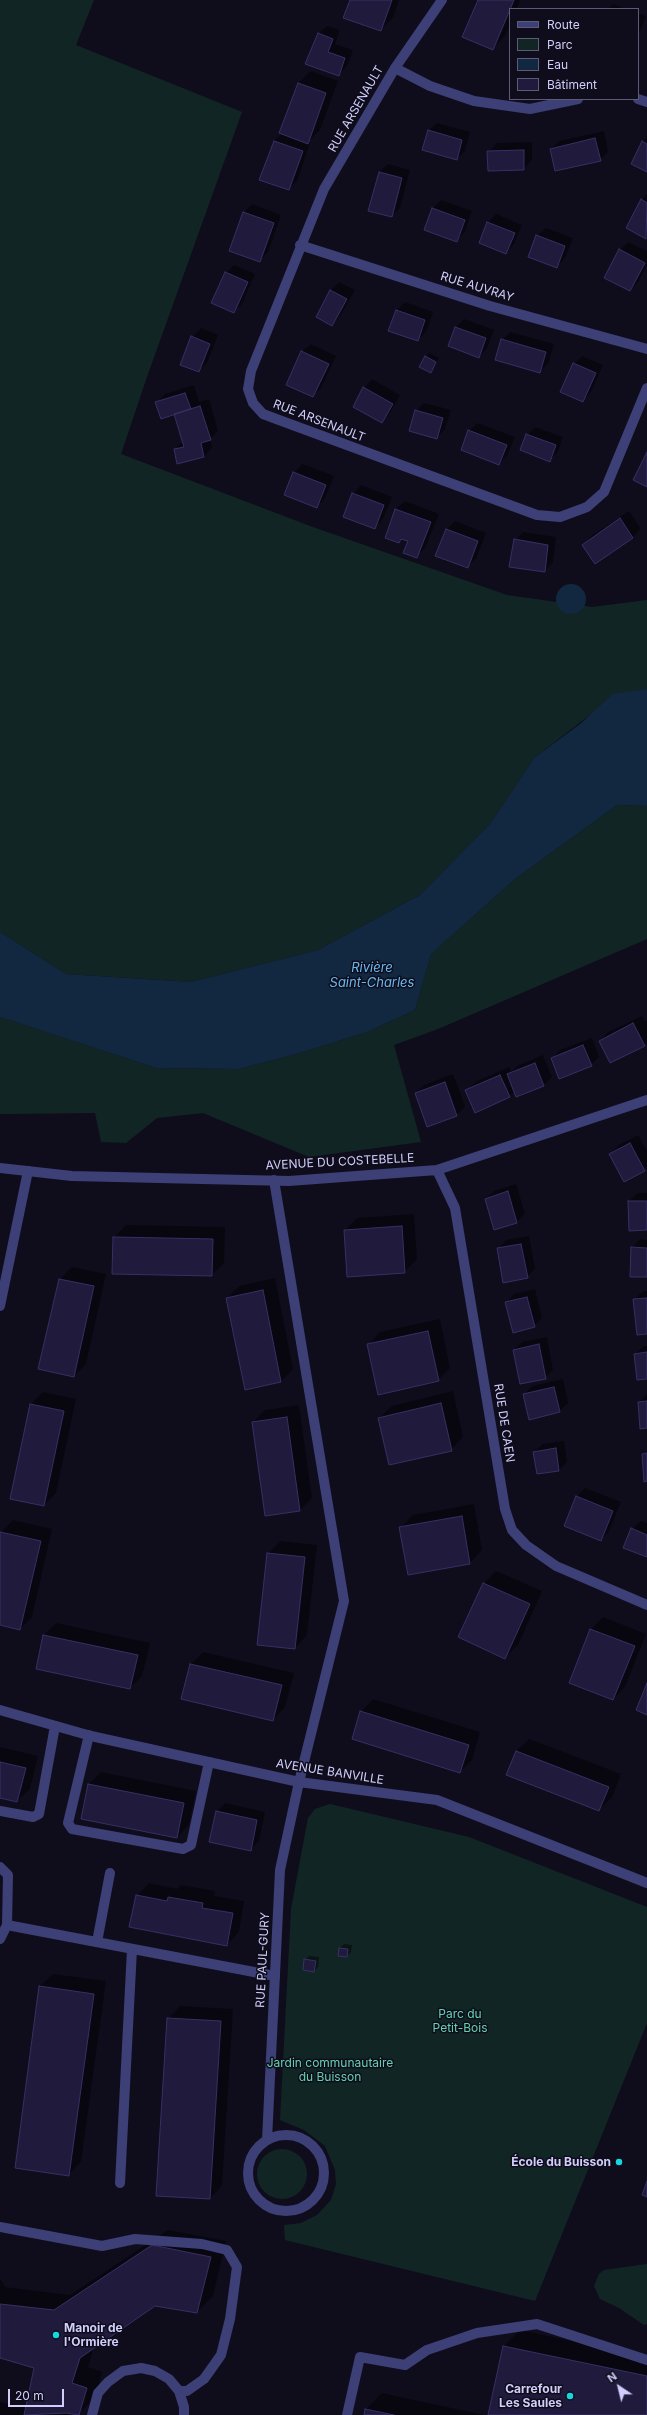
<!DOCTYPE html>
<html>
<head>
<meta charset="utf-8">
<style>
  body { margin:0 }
  #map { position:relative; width:647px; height:2415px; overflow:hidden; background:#0f0d1c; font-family:Inter,sans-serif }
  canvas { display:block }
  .legend { position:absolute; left:509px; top:8px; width:130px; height:92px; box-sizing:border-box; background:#0f0d1c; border:1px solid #5c5a75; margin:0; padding:5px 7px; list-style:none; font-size:12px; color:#d0cefa }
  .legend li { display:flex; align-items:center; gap:8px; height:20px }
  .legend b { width:20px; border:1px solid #5c5a75 }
  .north { position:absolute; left:599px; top:2367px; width:40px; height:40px; -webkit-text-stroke:3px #0f0d1c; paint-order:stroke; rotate:325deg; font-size:11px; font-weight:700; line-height:16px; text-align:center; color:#d0cefa }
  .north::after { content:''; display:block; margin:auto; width:14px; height:18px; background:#d0cefa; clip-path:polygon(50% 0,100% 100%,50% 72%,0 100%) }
  .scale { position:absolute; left:8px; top:2389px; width:56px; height:18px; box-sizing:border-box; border:2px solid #d0cefa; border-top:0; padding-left:5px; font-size:12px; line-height:14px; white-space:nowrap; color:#d0cefa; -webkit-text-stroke:3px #0f0d1c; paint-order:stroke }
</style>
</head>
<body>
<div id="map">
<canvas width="647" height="2415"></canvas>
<ul class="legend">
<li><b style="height:5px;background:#3d3f77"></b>Route</li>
<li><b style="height:11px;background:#112624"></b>Parc</li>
<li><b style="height:11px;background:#122841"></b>Eau</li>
<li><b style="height:11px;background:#201b3c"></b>Bâtiment</li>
</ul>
<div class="north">N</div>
<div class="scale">20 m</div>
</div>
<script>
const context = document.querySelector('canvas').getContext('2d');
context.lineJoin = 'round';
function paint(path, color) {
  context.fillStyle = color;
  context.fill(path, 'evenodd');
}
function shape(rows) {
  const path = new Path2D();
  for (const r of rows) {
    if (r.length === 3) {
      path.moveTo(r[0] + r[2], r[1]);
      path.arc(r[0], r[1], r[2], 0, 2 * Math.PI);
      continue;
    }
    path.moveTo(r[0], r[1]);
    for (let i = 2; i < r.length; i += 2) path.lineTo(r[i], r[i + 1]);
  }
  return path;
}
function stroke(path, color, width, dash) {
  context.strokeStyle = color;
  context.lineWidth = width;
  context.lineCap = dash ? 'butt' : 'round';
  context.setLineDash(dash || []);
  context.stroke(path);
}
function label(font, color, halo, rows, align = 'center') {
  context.font = font + ' Inter,sans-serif';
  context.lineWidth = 3;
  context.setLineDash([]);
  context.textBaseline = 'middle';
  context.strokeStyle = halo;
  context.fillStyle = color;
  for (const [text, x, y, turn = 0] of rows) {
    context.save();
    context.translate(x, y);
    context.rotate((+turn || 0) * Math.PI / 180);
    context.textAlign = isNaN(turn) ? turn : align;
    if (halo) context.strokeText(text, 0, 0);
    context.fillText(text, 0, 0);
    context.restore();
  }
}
paint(shape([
  [0,0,94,0,76,45,242,112,148,374,121,454,310,526,507,595,592,607,647,600,647,689,617,694,534,758,490,824,420,895,318,950,191,982,66,974,0,932],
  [617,805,647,806,647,939,438,1029,394,1045,421,1142,309,1157,203,1113,157,1118,126,1143,101,1142,95,1113,0,1114,0,1017,156,1068,239,1069,300,1053,367,1032,415,1010,431,954,515,879],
  [330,1804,469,1837,647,1907,647,2023,535,2301,285,2240,284,2225,301,2223,317,2215,331,2200,336,2184,335,2170,325,2146,304,2130,280,2120,291,1909,308,1818,315,1809],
  [282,2174,25],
  [647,2264,647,2324,644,2325,619,2308,600,2299,594,2286,599,2274,604,2270]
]), '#112624');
paint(shape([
  [571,599,15],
  [647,689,647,806,617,805,515,879,431,954,415,1010,367,1032,300,1053,239,1069,156,1068,0,1017,0,932,66,974,191,982,318,950,420,895,490,824,534,758,580,724,613,694]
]), '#122841');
paint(shape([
  [351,0,399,0,393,18,380,30],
  [479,0,520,0,517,9,510,9,510,25,505,36,493,48],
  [613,4,626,9,609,9],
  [638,13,646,16,638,37],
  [327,26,340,30,335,44,353,50,347,66,338,75,318,34],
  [311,71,338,81,320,130,308,142,310,143,297,181,288,189,261,179,274,141,282,133,298,83],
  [437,123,470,132,465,151,456,159,428,131],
  [604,131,608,152,600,160,551,149,559,141],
  [647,138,647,171,643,142],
  [532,142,532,160,524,169,488,152,497,143],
  [388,164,410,170,400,208,391,216,379,172],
  [647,194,647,237,646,238,642,200],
  [441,200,472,211,465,232,456,241,433,208],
  [252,204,281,215,268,252,259,261,244,213],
  [496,214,522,225,514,244,506,253,488,223],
  [546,228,573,238,565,258,557,267,537,236],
  [628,242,647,251,647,265,638,282,630,290,620,250],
  [234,265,255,274,242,304,233,312,226,273],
  [339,282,355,290,340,316,332,325,317,316,331,290],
  [405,302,433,312,426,332,418,340,397,310],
  [464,319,494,330,487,348,479,357,456,327],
  [201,328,218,335,207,363,199,371,192,337],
  [510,332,554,344,548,364,539,372,502,340],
  [311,344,336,356,321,388,313,396,302,352],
  [429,353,439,358,430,372,426,357],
  [582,356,603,365,591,392,583,401,574,364],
  [372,379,400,395,390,413,382,422,364,388],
  [194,385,199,402,209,399,218,431,210,439,212,448,204,457,178,463,175,449,183,441,175,413,157,402,165,394],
  [424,403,451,410,445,429,437,438,416,411],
  [477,423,515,437,507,456,499,464,469,431],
  [535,427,563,437,558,452,549,461,527,435],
  [302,464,334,476,325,498,317,507,294,473],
  [361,485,392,497,383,519,375,527,353,494],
  [405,501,439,514,425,548,416,557,409,541,403,538,399,542,386,537,396,509],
  [629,511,641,529,633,537,595,562,583,545,591,536],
  [455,521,486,533,476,559,467,567,437,555,447,529],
  [523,532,556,537,553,562,545,571,515,540],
  [642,1016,645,1022,647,1020,647,1042,644,1045,600,1041,608,1032],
  [592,1038,599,1057,591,1065,552,1059,560,1050],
  [543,1055,552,1077,544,1085,517,1095,515,1091,510,1096,467,1091,475,1082,509,1067,511,1072,517,1066],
  [453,1074,465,1106,457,1115,416,1093,424,1085],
  [638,1135,647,1151,647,1167,644,1170,610,1154,619,1145],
  [516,1184,525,1214,517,1222,494,1229,486,1199,494,1191],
  [638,1193,647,1193,647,1229,629,1201],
  [414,1214,417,1259,405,1272,345,1230,357,1218],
  [126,1225,225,1227,224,1263,212,1275,114,1238],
  [529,1236,535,1269,527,1277,498,1249,506,1240],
  [640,1239,647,1240,647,1276,632,1248],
  [72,1267,106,1274,86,1364,74,1376,60,1279],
  [275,1278,293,1369,281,1382,227,1298,239,1286],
  [535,1289,542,1318,534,1326,506,1303,514,1294],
  [643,1291,647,1291,647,1333,634,1300],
  [440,1319,450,1368,438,1380,368,1345,380,1332],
  [547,1337,553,1370,545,1378,514,1350,522,1342],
  [644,1346,647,1346,647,1378,635,1354],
  [563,1379,568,1403,560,1411,530,1419,524,1395,532,1386],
  [453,1391,463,1437,451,1450,379,1418,392,1406],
  [43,1392,76,1399,56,1493,44,1505,31,1404],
  [647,1394,647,1427,639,1402],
  [299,1405,312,1498,300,1510,253,1422,265,1410],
  [564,1441,567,1462,559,1470,534,1452,543,1444],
  [585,1488,621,1502,609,1531,601,1540,565,1525,577,1496],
  [474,1504,482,1550,470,1563,409,1574,400,1528,413,1515],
  [13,1520,52,1529,32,1617,20,1629,0,1624,0,1537,1,1532],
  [640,1521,647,1523,647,1556,632,1529],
  [280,1541,317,1545,307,1635,295,1648,268,1554],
  [496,1571,542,1591,518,1645,505,1657,484,1583],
  [603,1617,646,1634,625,1687,613,1699,570,1682,591,1629],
  [56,1623,150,1643,142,1676,130,1688,44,1635],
  [203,1652,294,1673,285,1707,273,1720,182,1698,191,1664],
  [373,1699,480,1732,472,1760,460,1772,361,1712],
  [529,1739,621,1774,612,1797,599,1810,516,1751],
  [0,1747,38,1756,30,1789,17,1801,0,1797],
  [101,1772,196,1791,189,1825,177,1837,89,1784],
  [225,1803,265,1812,259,1841,250,1850,217,1812],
  [149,1883,177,1889,181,1885,215,1891,214,1896,244,1901,239,1932,226,1945,137,1896],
  [344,1944,352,1945,351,1952,347,1956,339,1955,340,1948],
  [309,1956,319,1957,318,1967,314,1971,305,1960],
  [53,1974,106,1981,81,2162,69,2174,40,1986],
  [180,2006,233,2009,222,2186,210,2198,168,2019],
  [168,2230,226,2241,213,2296,197,2312,155,2305,94,2347,88,2367,102,2372,95,2398,77,2415,0,2415,0,2402,27,2408,36,2367,0,2357,0,2279,5,2287,70,2295],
  [520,2330,647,2357,647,2415,489,2415,504,2346],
  [382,2393,484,2415,365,2415,366,2409]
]), '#0007');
const building = shape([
  [350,0,392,0,381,31,343,18,350,0],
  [478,0,514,0,493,50,462,37,478,0],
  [318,33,333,39,328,52,345,58,339,76,305,64,318,33],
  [298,83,326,93,308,144,279,133,298,83],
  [428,130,462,140,457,160,422,150,428,130],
  [595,138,601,161,555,171,550,149,595,138],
  [274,141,303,151,289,190,259,180,274,141],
  [642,141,647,144,647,172,631,164,642,141],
  [524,150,524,170,488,171,487,151,524,150],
  [379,172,402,178,392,217,368,211,379,172],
  [641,199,647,203,646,239,626,228,641,199],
  [432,208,465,220,457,242,424,230,432,208],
  [243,212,274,223,260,262,229,251,243,212],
  [487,222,515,233,506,254,479,243,487,222],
  [536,235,565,246,557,268,528,257,536,235],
  [619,249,645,263,630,291,604,278,619,249],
  [225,272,248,282,234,313,211,303,225,272],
  [330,290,347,299,332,326,316,317,330,290],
  [396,310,425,320,418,341,388,331,396,310],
  [455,327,486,338,479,358,448,346,455,327],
  [191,336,210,344,199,372,180,365,191,336],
  [501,339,546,352,540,373,495,360,501,339],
  [301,351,329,364,313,397,286,385,301,351],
  [425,356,436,362,431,373,419,367,425,356],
  [573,363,596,373,583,402,560,392,573,363],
  [363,387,393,404,382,423,353,407,363,387],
  [185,393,191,409,161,419,155,402,185,393],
  [200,406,211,440,201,443,204,457,177,464,174,449,184,447,174,414,200,406],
  [415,410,443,418,437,439,409,431,415,410],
  [468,430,507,445,499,465,461,450,468,430],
  [526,434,556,445,550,462,520,450,526,434],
  [647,452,647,487,633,480,647,452],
  [293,472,326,485,317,508,284,495,293,472],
  [352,493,384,505,375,529,343,517,352,493],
  [395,509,431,522,417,558,403,553,408,541,401,539,399,543,385,538,395,509],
  [620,518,633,538,595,564,582,545,620,518],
  [446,529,478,541,468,568,435,556,446,529],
  [514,539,548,545,545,572,509,567,514,539],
  [633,1023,645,1046,610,1063,599,1041,633,1023],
  [583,1045,592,1066,559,1079,551,1058,583,1045],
  [535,1063,544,1086,516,1097,507,1074,535,1063],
  [500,1075,510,1097,475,1113,465,1090,500,1075],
  [445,1082,457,1116,427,1127,415,1093,445,1082],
  [630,1143,645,1171,624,1182,609,1154,630,1143],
  [508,1191,517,1223,494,1230,485,1199,508,1191],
  [628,1201,647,1201,647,1230,629,1231,628,1201],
  [402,1226,405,1273,347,1277,344,1230,402,1226],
  [113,1237,213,1239,212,1276,112,1274,113,1237],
  [521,1244,528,1278,503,1283,497,1248,521,1244],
  [631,1247,647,1248,647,1277,630,1277,631,1247],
  [59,1279,94,1286,74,1377,38,1369,59,1279],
  [263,1290,281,1382,245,1390,226,1298,263,1290],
  [527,1297,535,1327,513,1333,505,1302,527,1297],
  [647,1298,647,1334,637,1335,633,1299,647,1298],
  [428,1331,439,1381,378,1395,367,1344,428,1331],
  [539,1344,546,1379,520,1384,513,1350,539,1344],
  [647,1352,647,1379,637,1380,634,1354,647,1352],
  [554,1387,560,1412,529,1420,523,1394,554,1387],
  [647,1401,647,1428,640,1429,638,1402,647,1401],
  [441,1403,452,1451,389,1465,378,1418,441,1403],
  [30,1404,64,1411,44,1506,10,1499,30,1404],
  [287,1417,300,1511,265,1516,252,1422,287,1417],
  [556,1448,559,1471,537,1474,533,1452,556,1448],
  [647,1453,647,1481,644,1482,642,1454,647,1453],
  [576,1496,613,1511,601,1541,564,1526,576,1496],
  [462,1516,470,1564,408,1575,399,1527,462,1516],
  [631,1528,647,1535,647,1557,623,1548,631,1528],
  [0,1532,41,1541,20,1630,0,1625,0,1532],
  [267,1553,305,1557,295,1649,257,1645,267,1553],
  [483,1583,530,1604,505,1659,458,1637,483,1583],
  [590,1629,635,1646,613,1700,569,1683,590,1629],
  [43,1635,138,1655,130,1689,36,1669,43,1635],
  [190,1664,282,1685,273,1721,181,1699,190,1664],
  [647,1683,647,1715,636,1710,647,1683],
  [360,1711,469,1745,460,1773,352,1739,360,1711],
  [516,1751,609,1787,599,1811,506,1775,516,1751],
  [0,1762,26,1768,17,1802,0,1798,0,1762],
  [88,1784,184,1803,177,1838,81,1819,88,1784],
  [216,1811,257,1820,251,1851,209,1842,216,1811],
  [136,1895,167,1901,168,1897,203,1903,202,1908,233,1913,227,1946,129,1927,136,1895],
  [339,1948,348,1949,347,1957,338,1956,339,1948],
  [304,1959,316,1961,314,1972,303,1970,304,1959],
  [39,1986,94,1994,69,2176,15,2168,39,1986],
  [167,2018,221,2021,210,2199,156,2196,167,2018],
  [647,2181,647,2197,642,2195,647,2181],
  [152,2245,211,2257,197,2313,155,2306,80,2358,72,2383,87,2388,79,2415,66,2413,24,2415,34,2368,0,2358,0,2304,54,2310,152,2245],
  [503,2346,647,2376,647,2415,488,2415,503,2346],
  [365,2409,394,2415,364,2415,365,2409]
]);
paint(building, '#201b3c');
stroke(building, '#363065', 1);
stroke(shape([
  [274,1180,344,1601,299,1782],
  [0,1306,28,1171],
  [89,1735,68,1823,72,1829,183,1849,191,1845,209,1762],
  [0,1811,33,1817,39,1814,55,1726],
  [0,1867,8,1875,7,1925,275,1976],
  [0,1939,7,1925],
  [97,1942,110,1873],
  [120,2183,132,1949],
  [0,2227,102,2246,135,2239,202,2244,227,2250,237,2267,230,2319,221,2355,204,2379,187,2391,179,2391],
  [92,2415,98,2393,108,2382,123,2371,141,2368,155,2371,169,2379,179,2391,184,2407,184,2415],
  [347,2415,360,2357,405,2365,427,2350,477,2333,537,2324,647,2360]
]), '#3d3f77', 10);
stroke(shape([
  [442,0,395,68,324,189,251,371,248,389,253,403,263,414,279,420,537,515,560,517,587,507,604,492,647,388],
  [395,68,430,86,474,101,530,109,578,99],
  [638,99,647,102],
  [300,245,490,306,647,349],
  [0,1168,72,1176,289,1181,437,1170,647,1100],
  [437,1170,455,1208,505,1509,512,1530,526,1545,556,1566,647,1605],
  [0,1710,91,1736,299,1782,437,1800,647,1883],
  [286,2173,38],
  [267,2140,280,1870,299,1782]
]), '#3d3f77', 10);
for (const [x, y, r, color] of [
  [619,2162,4,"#15d8df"],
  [56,2335,4,"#15d8df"],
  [570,2396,4,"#15d8df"]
]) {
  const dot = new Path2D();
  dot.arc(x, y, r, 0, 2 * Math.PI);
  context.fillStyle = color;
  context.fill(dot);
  stroke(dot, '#0f0d1c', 1.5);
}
label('12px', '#d0cefa', '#0f0d1c', [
  ["RUE ARSENAULT",356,109,-60],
  ["RUE AUVRAY",477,287,17],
  ["RUE ARSENAULT",319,421,21],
  ["AVENUE DU COSTEBELLE",340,1162,-3],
  ["RUE DE CAEN",504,1423,81],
  ["AVENUE BANVILLE",330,1772,9],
  ["RUE PAUL-GURY",263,1960,-87]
]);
label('12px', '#62d2ae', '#0f0d1c', [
  ["Parc du",460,2014],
  ["Petit-Bois",460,2028],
  ["Jardin communautaire",330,2063],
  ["du Buisson",330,2077]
]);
label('bold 12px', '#d0cefa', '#0f0d1c', [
  ["École du Buisson",611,2162],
  ["Manoir de",64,2328,"left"],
  ["l'Ormière",64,2342,"left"],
  ["Carrefour",562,2389],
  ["Les Saules",562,2403]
], 'right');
label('italic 13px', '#66baf0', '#0f0d1c', [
  ["Rivière",372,968],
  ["Saint-Charles",372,983]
]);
</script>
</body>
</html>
